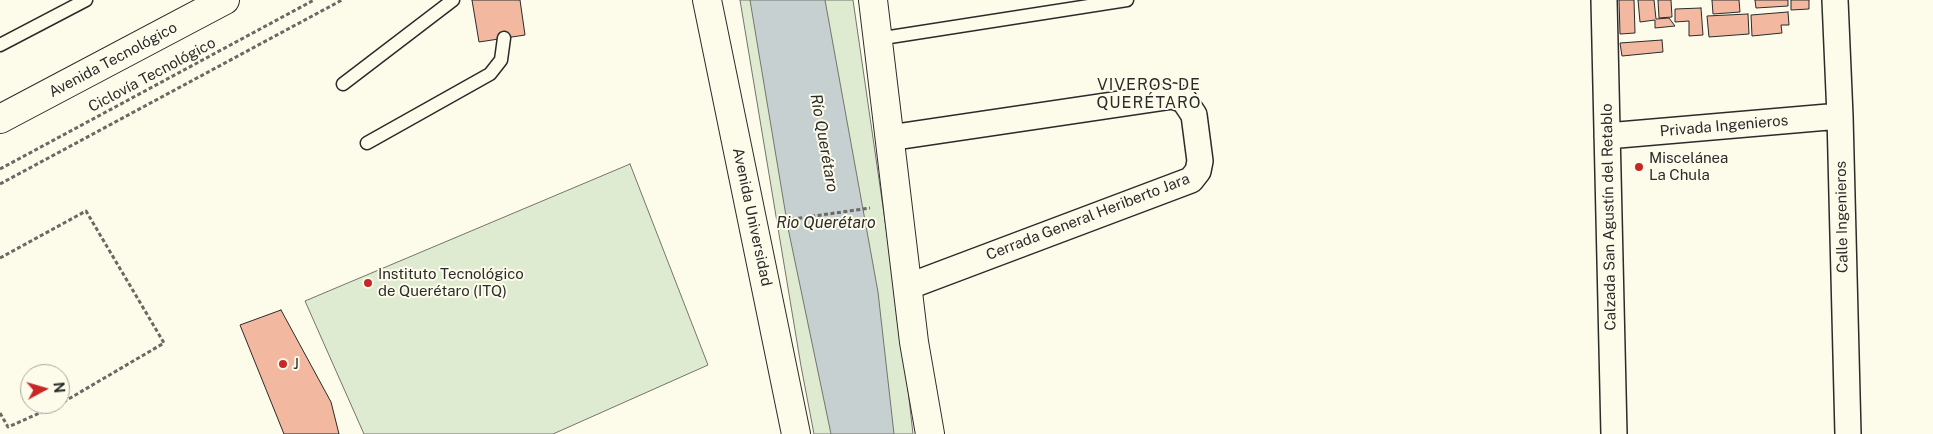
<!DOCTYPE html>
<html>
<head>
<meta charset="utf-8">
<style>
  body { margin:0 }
  #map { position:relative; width:1933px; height:434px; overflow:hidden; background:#fdfbea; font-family:"Public Sans",sans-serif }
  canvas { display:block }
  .north { position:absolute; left:20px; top:364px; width:50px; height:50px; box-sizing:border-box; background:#fdfbea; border:1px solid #a9a89e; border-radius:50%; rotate:84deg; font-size:14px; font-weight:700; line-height:20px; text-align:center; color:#2b2b2b }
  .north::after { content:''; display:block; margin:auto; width:18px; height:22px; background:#c62828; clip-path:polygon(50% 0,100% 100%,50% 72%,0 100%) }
</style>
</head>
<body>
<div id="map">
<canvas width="1933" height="434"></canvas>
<div class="north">N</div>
</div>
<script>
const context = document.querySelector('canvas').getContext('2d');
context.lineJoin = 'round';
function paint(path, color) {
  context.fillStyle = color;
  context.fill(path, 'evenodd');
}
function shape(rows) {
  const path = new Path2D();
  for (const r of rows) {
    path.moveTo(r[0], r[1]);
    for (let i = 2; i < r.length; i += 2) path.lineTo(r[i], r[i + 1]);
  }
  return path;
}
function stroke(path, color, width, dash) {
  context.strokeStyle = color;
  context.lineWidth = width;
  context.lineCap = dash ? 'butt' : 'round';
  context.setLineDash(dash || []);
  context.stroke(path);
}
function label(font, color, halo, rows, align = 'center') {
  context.font = font + ' "Public Sans",sans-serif';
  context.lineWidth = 4;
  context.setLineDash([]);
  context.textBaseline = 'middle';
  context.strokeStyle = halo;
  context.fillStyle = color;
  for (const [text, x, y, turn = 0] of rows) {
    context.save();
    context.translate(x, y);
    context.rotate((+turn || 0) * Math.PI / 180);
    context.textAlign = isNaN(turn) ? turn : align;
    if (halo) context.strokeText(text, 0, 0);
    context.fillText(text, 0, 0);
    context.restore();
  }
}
const green = shape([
  [740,0,853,0,903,345,913,434,814,434,801,366,740,0],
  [630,164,708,365,553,434,364,434,305,301,630,164]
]);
paint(green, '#deebd1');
stroke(green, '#74746e', 1);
const water = shape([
  [750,0,825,0,878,292,894,434,831,434,788,228,750,0]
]);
paint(water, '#c7d0d0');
stroke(water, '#74746e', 1);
const building = shape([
  [472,0,520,0,525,35,479,42,472,0],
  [1619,0,1634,0,1635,33,1620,34,1619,0],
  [1638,0,1654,0,1656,19,1669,18,1675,26,1655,28,1655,20,1640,22,1638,0],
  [1658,0,1671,0,1672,17,1659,18,1658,0],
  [1712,0,1739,0,1740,12,1713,14,1712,0],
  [1755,0,1788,0,1788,6,1756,8,1755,0],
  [1791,0,1809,0,1809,9,1791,10,1791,0],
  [1701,8,1703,35,1689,36,1689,21,1675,22,1675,9,1701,8],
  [1788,12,1789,25,1781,25,1782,33,1752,36,1751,15,1788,12],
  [1748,14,1749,34,1709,37,1707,16,1748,14],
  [1662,40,1663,52,1622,56,1620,43,1662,40],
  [281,310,331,402,339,434,284,434,240,325,281,310]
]);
paint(building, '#f2b8a0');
stroke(building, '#2b2b2b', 1);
const lane = shape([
  [877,39,1127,0],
  [0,45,86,0],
  [343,84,453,0],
  [367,143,490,74,501,60,504,38]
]);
const street = shape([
  [1604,0,1614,434],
  [1835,0,1840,116,1848,434],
  [1607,136,1840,116],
  [889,138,1173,96,1184,100,1194,115,1200,161,1198,171,1191,180,907,287]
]);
const secondary = shape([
  [707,0,796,434],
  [873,0,914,342,930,434],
  [0,119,225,0]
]);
stroke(lane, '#2b2b2b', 15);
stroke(street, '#2b2b2b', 28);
stroke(secondary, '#2b2b2b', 30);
stroke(shape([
  [0,169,314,0],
  [0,184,342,0],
  [779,221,870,208],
  [0,258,86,211,164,343,60,404],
  [0,413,8,427,60,404]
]), '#6a6964', 3, [4, 2.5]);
stroke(lane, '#fdfbea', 12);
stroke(street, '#fdfbea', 25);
stroke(secondary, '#fdfbea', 28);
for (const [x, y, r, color] of [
  [1639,167,5,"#c62828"],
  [368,283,5,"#c62828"],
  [283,364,5,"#c62828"]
]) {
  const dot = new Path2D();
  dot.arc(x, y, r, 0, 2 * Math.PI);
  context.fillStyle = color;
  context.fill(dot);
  stroke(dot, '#fdfbea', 2);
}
label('15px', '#2b2b2b', '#fdfbea', [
  ["Avenida Tecnológico",113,60,-28],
  ["Ciclovía Tecnológico",152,75,-28],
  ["Privada Ingenieros",1724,126,-5],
  ["Avenida Universidad",752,217,78],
  ["Cerrada General Heriberto Jara",1088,217,-21],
  ["Calzada San Agustín del Retablo",1609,217,-91],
  ["Calle Ingenieros",1842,217,-91]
]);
label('15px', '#2b2b2b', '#fdfbea', [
  ["Miscelánea",1649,158],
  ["La Chula",1649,175],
  ["Instituto Tecnológico",378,274],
  ["de Querétaro (ITQ)",378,291],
  ["J",293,364]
], 'left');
context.letterSpacing = '1px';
label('16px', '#2b2b2b', '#fdfbea', [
  ["VIVEROS DE",1149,85],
  ["QUERÉTARO",1149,103]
]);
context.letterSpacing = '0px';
label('italic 16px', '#2b2b2b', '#fdfbea', [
  ["Río Querétaro",824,143,80],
  ["Rio Querétaro",826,223]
]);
</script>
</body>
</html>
